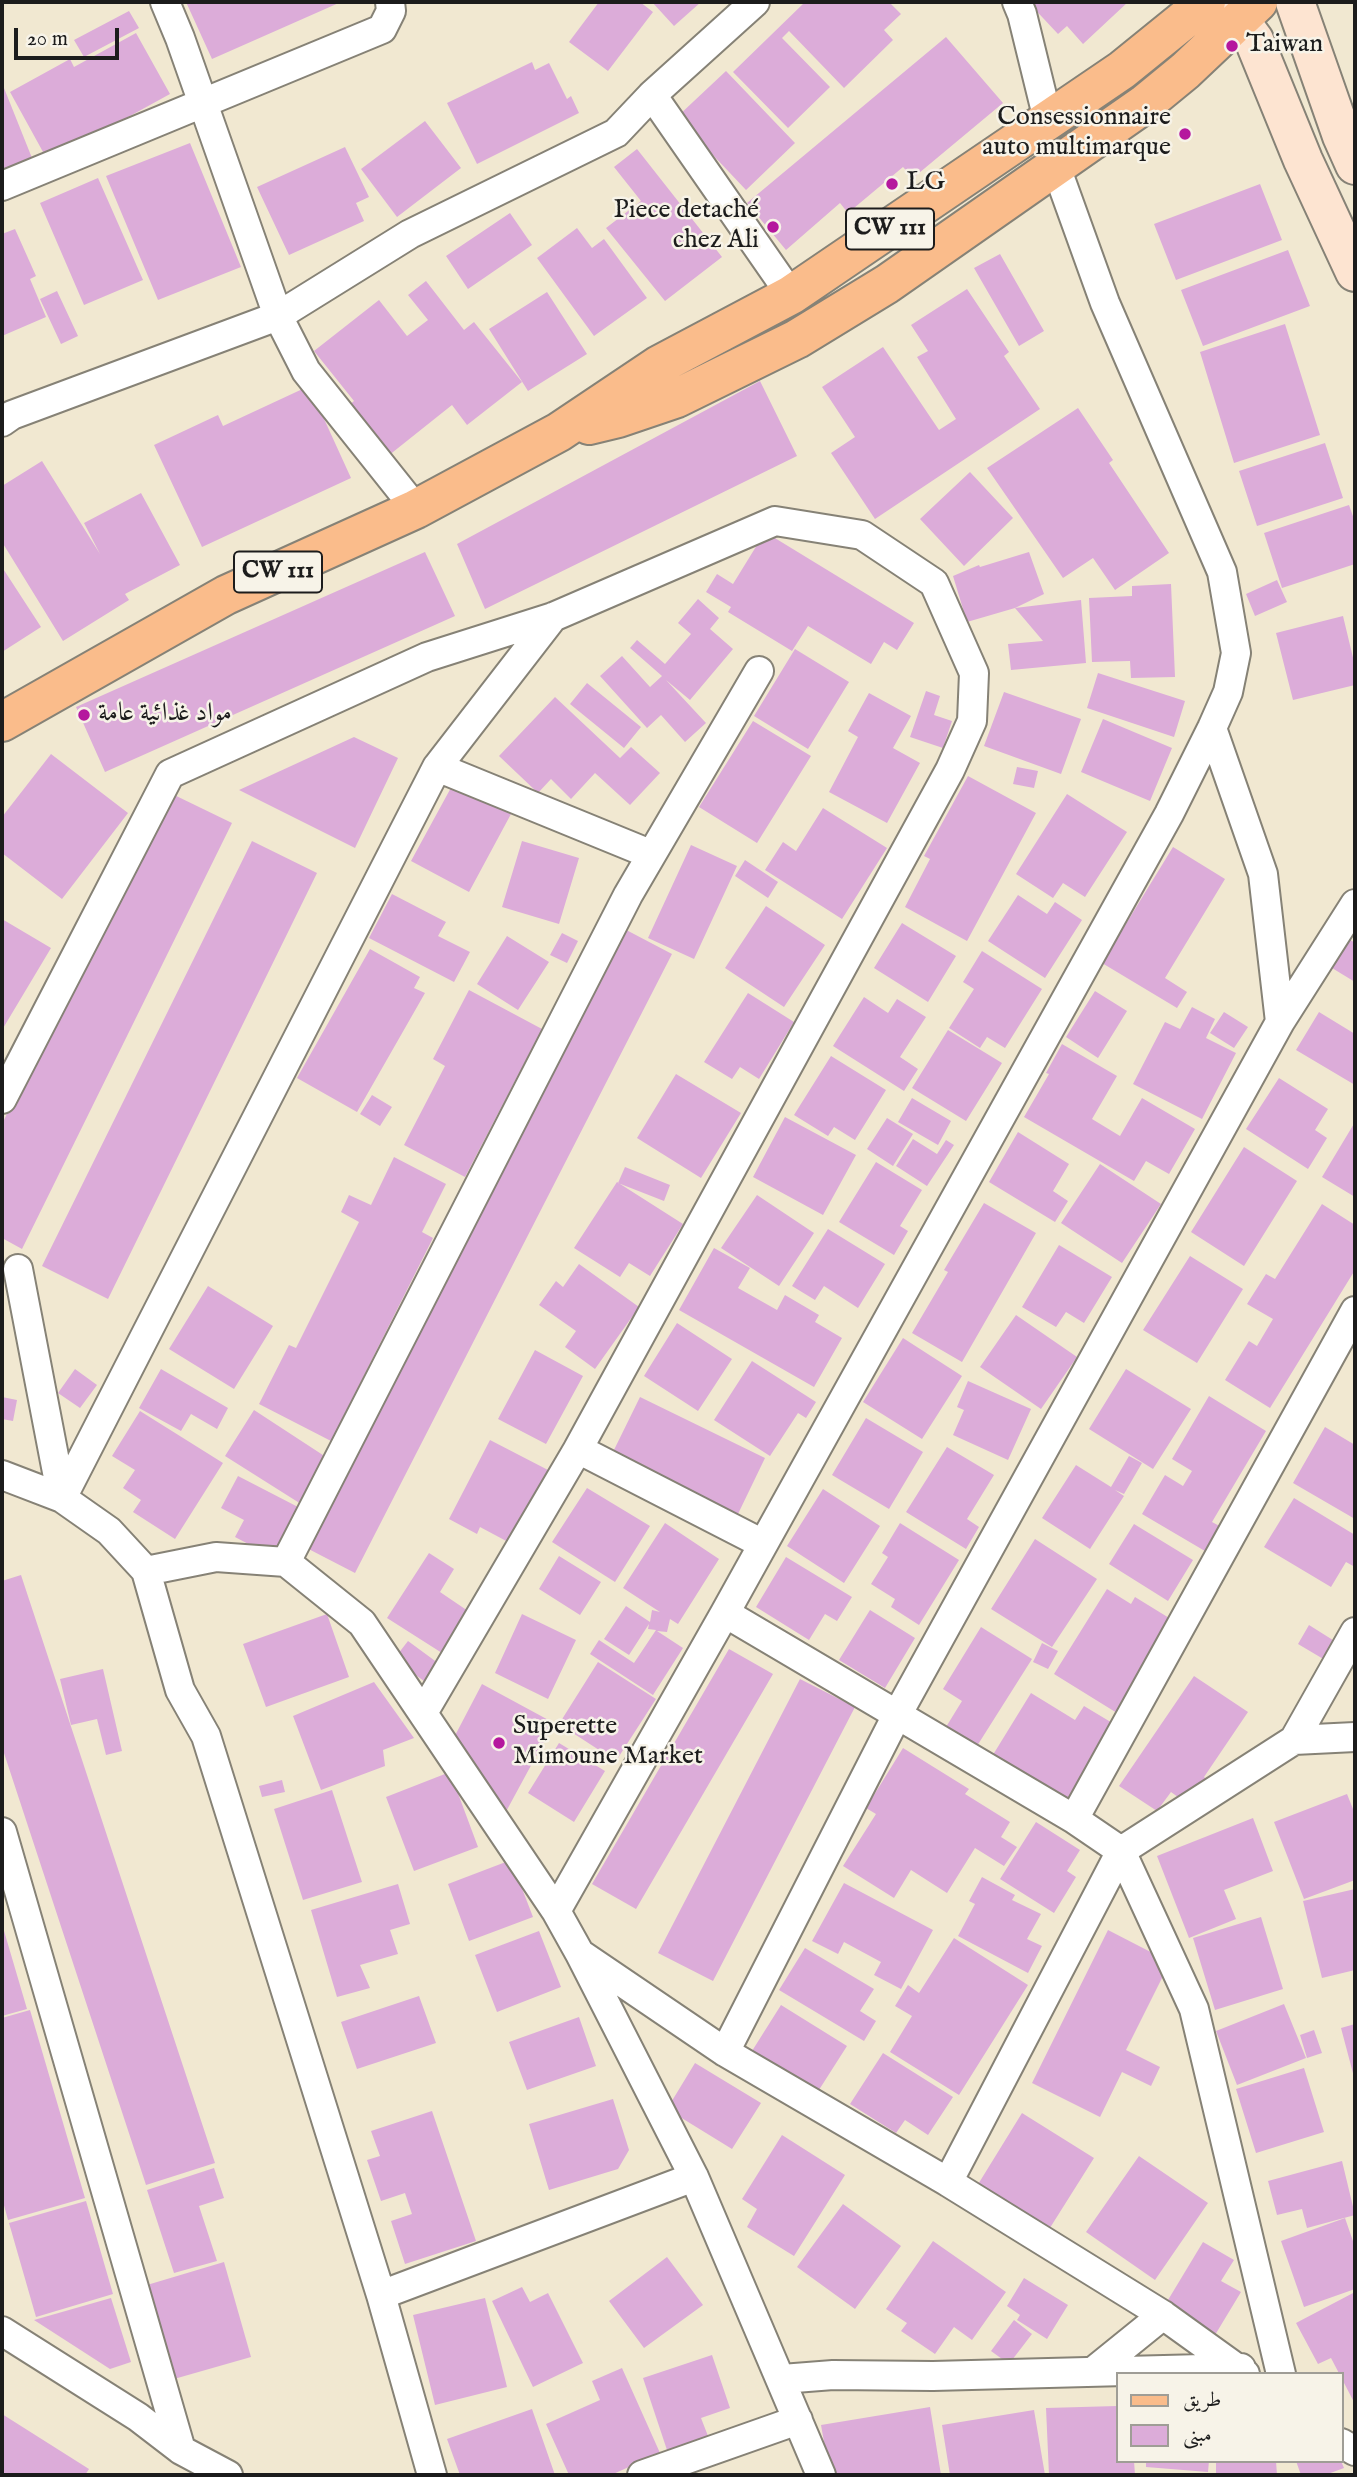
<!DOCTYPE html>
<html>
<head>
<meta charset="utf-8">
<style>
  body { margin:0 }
  #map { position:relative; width:1357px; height:2477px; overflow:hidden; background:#f1e8d1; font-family:"IM FELL English",Amiri,serif }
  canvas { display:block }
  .frame { position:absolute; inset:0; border:4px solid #1c1c1c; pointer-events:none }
  .legend { position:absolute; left:1116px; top:2372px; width:228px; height:91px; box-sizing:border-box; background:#f7f3e8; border:2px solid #9f9d96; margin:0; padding:9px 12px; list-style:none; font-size:21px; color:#1c1c1c }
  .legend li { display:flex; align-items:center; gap:14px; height:35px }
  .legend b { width:35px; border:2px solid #9f9d96 }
  .scale { position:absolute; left:14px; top:28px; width:105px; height:32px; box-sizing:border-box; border:4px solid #1c1c1c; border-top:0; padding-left:9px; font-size:21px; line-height:24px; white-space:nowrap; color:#1c1c1c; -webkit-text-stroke:5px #f7f3e8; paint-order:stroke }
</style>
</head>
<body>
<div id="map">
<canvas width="1357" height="2477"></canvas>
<div class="frame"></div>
<ul class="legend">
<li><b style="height:9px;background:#fabc8b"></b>طريق</li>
<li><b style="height:19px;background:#dcacd9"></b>مبنى</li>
</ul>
<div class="scale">20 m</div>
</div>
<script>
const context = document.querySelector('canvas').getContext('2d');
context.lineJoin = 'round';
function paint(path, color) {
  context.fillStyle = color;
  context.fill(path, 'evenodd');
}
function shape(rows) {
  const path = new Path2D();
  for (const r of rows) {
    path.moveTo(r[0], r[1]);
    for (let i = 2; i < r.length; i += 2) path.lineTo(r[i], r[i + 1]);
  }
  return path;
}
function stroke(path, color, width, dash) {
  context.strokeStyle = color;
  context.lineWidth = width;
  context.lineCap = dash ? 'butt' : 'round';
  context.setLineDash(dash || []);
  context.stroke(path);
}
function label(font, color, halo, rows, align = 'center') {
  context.font = font + ' "IM FELL English",Amiri,serif';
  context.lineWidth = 5;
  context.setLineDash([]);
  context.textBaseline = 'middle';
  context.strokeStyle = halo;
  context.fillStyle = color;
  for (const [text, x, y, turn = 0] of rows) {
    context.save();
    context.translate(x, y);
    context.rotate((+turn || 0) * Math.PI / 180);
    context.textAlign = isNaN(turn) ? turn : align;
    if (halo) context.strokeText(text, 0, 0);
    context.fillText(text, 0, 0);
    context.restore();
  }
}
paint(shape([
  [186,2,341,2,212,59],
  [599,2,640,2,653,12,608,71,569,42],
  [652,2,701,2,674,26],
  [805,2,889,2,901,14,884,30,893,40,844,88,789,31,782,38,830,87,788,128,733,72],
  [1028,2,1128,2,1083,44,1067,26,1058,34],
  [129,11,139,28,84,57,74,40],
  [136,33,170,94,48,161,10,92,70,59,74,67],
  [946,37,1003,103,913,178,903,167,848,213,840,203,786,250,747,203],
  [532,62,535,70,549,63,567,99,571,96,579,113,477,164,447,103],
  [726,71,795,143,746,190,677,117],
  [2,83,32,158,2,170],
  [425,121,461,168,397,217,361,169],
  [190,143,241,267,158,300,106,176],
  [345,147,369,197,356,203,364,221,289,255,257,187],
  [637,149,722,257,665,301,606,228,641,201,614,167],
  [98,178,143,280,84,305,40,203],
  [1260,184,1282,240,1176,280,1154,224],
  [510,213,532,245,468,289,446,256],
  [577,228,592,248,604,239,647,298,594,336,537,258],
  [15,229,36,276,30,279,46,317,2,336,2,234],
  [1288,250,1310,306,1203,346,1181,290],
  [1000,254,1044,331,1019,346,974,268],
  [426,281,464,330,474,322,522,382,467,425,452,405,388,456,348,406,354,401,314,351,379,300,407,336,428,320,408,295],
  [967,289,1009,352,1004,356,1040,409,875,519,831,453,855,437,822,387,883,347,939,430,956,419,917,357,928,351,911,325],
  [57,291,78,336,61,344,40,299],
  [547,292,587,354,528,391,489,329],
  [1285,324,1320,435,1234,463,1200,352],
  [760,381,797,456,485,609,457,544],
  [309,386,351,478,202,547,154,445,218,415,223,426],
  [1078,408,1113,460,1109,463,1169,553,1115,590,1093,558,1063,578,987,468],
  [1325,443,1343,498,1257,526,1239,471],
  [42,461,100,554,84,523,141,493,180,565,125,594,129,600,63,641,2,542,2,486],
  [970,472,1013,518,964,566,920,519],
  [1349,505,1355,522,1355,564,1282,588,1264,533],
  [765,532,914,623,897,650,884,642,871,664,808,626,792,651,728,612,731,607,706,592,717,574,733,584],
  [425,552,455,616,105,772,76,707],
  [1029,552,1044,594,1015,608,967,622,953,576,979,565,980,567],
  [2,567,41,627,2,652],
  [1277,580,1287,602,1255,616,1246,594],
  [1171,584,1175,677,1131,678,1130,661,1092,662,1089,598,1132,596,1132,586],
  [698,599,719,618,710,629,733,649,690,700,666,680,706,723,685,742,661,715,647,728,600,676,622,656,650,687,662,676,630,648,637,640,665,664,691,634,678,623],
  [1081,600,1086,663,1011,670,1008,644,1043,641,1015,608],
  [1343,616,1355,666,1355,685,1293,700,1276,633],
  [795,649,849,682,808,749,754,716],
  [1098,673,1185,701,1174,737,1087,708],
  [587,683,641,727,624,748,570,704],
  [926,691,940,696,934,715,952,721,943,748,910,737],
  [1004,692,1081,719,1061,774,984,746],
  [869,693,911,716,893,748,920,763,887,823,829,792,858,737,848,731],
  [555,697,620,758,631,747,660,773,630,805,595,773,571,799,551,779,538,793,499,756],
  [1103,719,1172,748,1150,801,1081,772],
  [753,721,811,756,757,843,699,807],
  [354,737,398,758,355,848,239,790],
  [51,754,128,813,62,899,2,853,2,817],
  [1017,767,1038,771,1034,788,1013,784],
  [968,776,1036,813,967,941,905,907,930,859,924,856],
  [453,784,511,814,469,892,411,861],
  [166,791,232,823,22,1249,2,1238,2,1124],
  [1067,794,1127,832,1085,897,1063,883,1053,898,1016,874],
  [823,808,887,848,842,919,765,870,783,842,796,851],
  [252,841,317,873,108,1299,42,1266],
  [522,841,579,858,559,924,502,907],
  [691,845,737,866,694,959,648,938],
  [1173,847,1225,879,1165,978,1187,992,1177,1008,1102,963],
  [745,860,778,882,768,898,735,876],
  [392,894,446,922,438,936,470,952,454,982,369,938],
  [1018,895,1047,914,1055,902,1082,920,1045,978,988,941],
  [766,906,825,945,784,1007,725,968],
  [2,919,51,948,2,1030],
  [613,923,672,954,355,1573,295,1542],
  [902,923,956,956,928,1002,874,968],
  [562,933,578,941,567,963,550,955],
  [507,936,549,962,518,1010,477,984],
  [1349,939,1355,943,1355,982,1332,968],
  [370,949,420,977,414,988,425,993,357,1112,297,1078],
  [982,951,1042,989,1005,1048,987,1037,980,1048,949,1028,974,989,963,982],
  [469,990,542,1029,465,1177,404,1145,445,1066,433,1059],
  [1095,991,1127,1011,1098,1058,1066,1037],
  [748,993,794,1022,759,1079,740,1067,732,1079,704,1062],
  [864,997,888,1013,897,999,926,1017,900,1057,918,1069,904,1091,833,1046],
  [1192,1007,1215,1019,1206,1038,1236,1053,1202,1119,1133,1084,1165,1022,1180,1029],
  [1224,1012,1248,1027,1234,1048,1210,1033],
  [1319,1012,1355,1034,1355,1085,1296,1050],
  [948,1030,1002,1063,966,1121,912,1088],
  [1062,1044,1117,1076,1092,1119,1120,1136,1142,1098,1195,1129,1169,1174,1146,1161,1134,1181,1024,1117,1049,1074,1046,1073],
  [831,1056,886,1090,855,1140,834,1127,828,1136,794,1115],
  [676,1074,741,1113,701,1178,637,1138],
  [1279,1078,1328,1109,1315,1130,1327,1138,1308,1169,1246,1129],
  [372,1095,392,1107,380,1126,360,1114],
  [912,1098,951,1121,938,1145,898,1122],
  [785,1117,856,1155,823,1215,753,1177],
  [887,1118,913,1134,893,1166,867,1149],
  [1355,1122,1355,1197,1322,1177],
  [1018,1132,1069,1164,1053,1191,1068,1201,1055,1222,989,1182],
  [913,1139,937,1154,946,1140,954,1145,927,1186,896,1166],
  [1244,1147,1297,1181,1244,1266,1191,1232],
  [394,1157,446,1184,422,1232,433,1238,331,1441,259,1404,289,1345,296,1348,359,1222,341,1212,349,1195,371,1205],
  [876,1162,922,1190,900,1226,908,1231,894,1255,839,1222],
  [1100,1164,1161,1204,1122,1263,1061,1223],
  [625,1167,670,1185,664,1201,618,1183],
  [617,1182,683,1224,650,1276,629,1263,620,1277,574,1248],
  [757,1195,814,1233,779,1286,721,1248],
  [984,1203,1036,1233,962,1362,912,1333,948,1272,944,1270],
  [1322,1204,1355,1225,1355,1270,1270,1408,1225,1380,1249,1341,1257,1346,1273,1319,1247,1304,1266,1274,1275,1279],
  [828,1229,885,1264,858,1308,824,1286,815,1300,792,1286],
  [1059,1245,1112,1277,1084,1323,1066,1312,1056,1327,1022,1307],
  [714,1248,750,1268,738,1288,777,1310,785,1295,819,1315,815,1322,842,1338,814,1387,679,1310],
  [1190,1256,1243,1289,1197,1363,1143,1330],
  [579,1264,639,1307,595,1369,565,1347,576,1331,539,1305,556,1281,563,1287],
  [208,1286,273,1326,234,1389,169,1349],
  [1016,1315,1077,1357,1041,1409,980,1367],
  [677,1323,732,1359,698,1411,644,1376],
  [903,1338,962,1376,922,1439,863,1402],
  [535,1350,583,1376,546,1444,498,1419],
  [752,1361,816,1402,806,1418,798,1413,770,1456,714,1420],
  [75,1369,97,1385,80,1408,58,1393],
  [161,1369,228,1408,217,1429,191,1414,181,1431,139,1408],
  [1126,1369,1191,1409,1153,1469,1089,1429],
  [968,1381,1031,1409,1008,1460,953,1435,964,1410,957,1407],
  [1209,1396,1266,1431,1212,1522,1225,1529,1210,1554,1142,1514,1165,1475,1183,1486,1192,1471,1172,1459],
  [2,1397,17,1400,13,1421,2,1419],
  [640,1397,765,1458,737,1516,612,1454],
  [254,1410,329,1459,301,1504,225,1456],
  [140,1411,223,1463,175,1539,133,1512,141,1500,123,1488,135,1470,112,1456],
  [866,1418,923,1452,889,1509,832,1475],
  [1325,1427,1355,1445,1355,1519,1293,1483],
  [490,1440,548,1470,510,1543,480,1527,477,1534,449,1519],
  [947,1447,994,1475,967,1519,979,1527,966,1549,906,1512],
  [1129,1456,1142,1463,1124,1494,1115,1490,1124,1496,1090,1549,1042,1518,1076,1465,1111,1487],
  [238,1476,298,1507,273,1557,235,1537,244,1520,221,1508],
  [587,1488,650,1526,615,1582,552,1542],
  [823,1489,880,1526,844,1583,787,1546],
  [1294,1498,1355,1535,1355,1567,1346,1562,1331,1587,1264,1547],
  [665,1523,719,1559,678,1624,670,1619,667,1632,657,1631,683,1648,653,1695,590,1654,599,1640,634,1663,656,1630,648,1629,649,1624,629,1655,604,1639,626,1606,650,1622,652,1610,660,1612,623,1588],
  [900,1523,959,1560,919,1625,891,1607,895,1599,871,1584,888,1557,882,1553],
  [1134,1524,1193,1560,1168,1601,1109,1564],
  [1035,1539,1097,1579,1052,1647,991,1609],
  [429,1553,454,1569,440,1592,468,1611,442,1653,387,1618],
  [559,1556,601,1582,580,1615,539,1589],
  [786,1557,852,1597,837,1621,825,1614,809,1640,756,1607],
  [21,1575,215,2163,146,2185,2,1747,2,1581],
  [1107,1589,1131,1604,1135,1597,1174,1621,1117,1713,1054,1674],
  [870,1610,915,1638,885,1688,839,1660],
  [327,1614,349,1677,266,1707,243,1644],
  [522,1614,576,1640,548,1699,495,1673],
  [1309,1625,1336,1642,1325,1660,1298,1644],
  [981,1627,1032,1659,977,1746,946,1727,962,1701,943,1689],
  [408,1641,442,1666,428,1684,394,1659],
  [1042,1643,1058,1651,1048,1669,1033,1662],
  [729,1649,773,1674,636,1909,592,1884],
  [598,1662,656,1699,616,1761,559,1724],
  [103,1669,122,1751,106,1755,97,1719,71,1725,60,1679],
  [1194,1676,1248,1712,1204,1777,1206,1779,1189,1805,1171,1792,1157,1811,1119,1786],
  [800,1679,855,1707,713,1981,658,1953],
  [374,1682,414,1738,383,1750,385,1766,321,1790,293,1716],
  [482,1684,554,1723,502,1819,449,1747],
  [1031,1693,1075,1720,1084,1706,1114,1724,1066,1804,991,1758],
  [559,1743,605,1771,574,1822,528,1793],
  [903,1748,969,1789,965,1794,1010,1822,1001,1837,1017,1847,1004,1866,975,1848,947,1893,911,1870,894,1898,843,1866,876,1814,866,1808],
  [450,1772,478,1847,414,1871,386,1797],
  [282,1780,285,1792,262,1797,259,1786],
  [332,1790,362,1882,303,1900,274,1809],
  [1347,1794,1355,1814,1355,1880,1304,1899,1274,1822],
  [1253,1818,1273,1871,1224,1890,1236,1919,1189,1938,1157,1856],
  [1036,1822,1080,1850,1067,1871,1076,1877,1054,1913,1000,1879],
  [511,1860,533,1917,469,1941,448,1884],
  [982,1877,1015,1895,1012,1900,1041,1914,1027,1939,1042,1946,1028,1973,958,1936,975,1904,969,1901],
  [844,1883,933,1930,901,1989,874,1975,881,1962,844,1942,838,1954,812,1941],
  [398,1884,410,1924,390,1930,398,1954,360,1965,370,1988,337,1997,311,1910],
  [1355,1889,1355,1970,1322,1978,1303,1901],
  [1261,1917,1283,1989,1215,2010,1193,1938],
  [2,1924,27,2009,2,2016],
  [1108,1930,1170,1962,1126,2050,1160,2067,1151,2086,1122,2072,1100,2117,1032,2083],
  [539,1931,561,1987,497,2012,475,1955],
  [954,1938,1028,1985,959,2095,890,2052,912,2016,895,2006,908,1985,919,1993],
  [805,1948,874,1989,860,2011,876,2021,864,2041,779,1990],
  [419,1996,436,2043,357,2069,341,2022],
  [1284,2004,1306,2058,1237,2085,1216,2031],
  [781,2005,847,2046,817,2093,752,2051],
  [30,2010,85,2198,8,2220,2,2198,2,2018],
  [579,2017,596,2066,527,2090,509,2042],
  [1355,2024,1355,2077,1354,2077,1341,2028],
  [1314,2030,1322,2053,1307,2058,1300,2035],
  [883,2053,953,2097,928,2135,905,2120,896,2133,850,2104],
  [695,2063,761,2103,732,2149,667,2109],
  [1304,2068,1324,2132,1256,2153,1236,2089],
  [613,2099,629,2150,618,2169,549,2190,529,2124],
  [432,2111,476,2241,405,2264,391,2221,412,2214,405,2193,381,2201,367,2160,380,2156,371,2131],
  [1022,2113,1094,2158,1048,2231,977,2186],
  [782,2135,845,2175,794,2256,747,2227,757,2209,742,2199],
  [1139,2156,1208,2203,1155,2280,1086,2232],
  [1342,2161,1355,2215,1307,2228,1302,2209,1277,2215,1268,2181],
  [214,2168,224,2198,199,2206,217,2261,174,2273,147,2190],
  [86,2201,113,2294,36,2317,9,2223],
  [843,2204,901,2246,855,2309,797,2267],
  [1345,2218,1355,2247,1355,2289,1304,2307,1281,2241],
  [933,2241,1006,2292,972,2340,954,2327,935,2354,901,2331,907,2323,886,2309],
  [1203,2242,1234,2260,1221,2281,1241,2292,1215,2335,1165,2305],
  [667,2257,703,2305,644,2348,609,2301],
  [224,2262,251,2357,174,2379,147,2285],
  [1024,2278,1068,2305,1047,2339,1017,2320,1020,2315,1007,2306],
  [522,2287,530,2302,548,2293,583,2363,533,2387,492,2301],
  [1355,2292,1355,2404,1331,2358,1318,2364,1296,2323],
  [111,2298,131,2362,110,2369,34,2320],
  [485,2298,507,2387,435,2405,413,2315],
  [1014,2320,1032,2334,1009,2364,991,2351],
  [712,2355,730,2408,701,2418,708,2436,667,2450,643,2378],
  [622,2368,660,2453,611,2475,569,2475,546,2424,600,2400,592,2381],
  [1117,2406,1117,2461,1134,2461,1135,2475,1049,2475,1046,2408],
  [930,2407,941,2475,830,2475,821,2425],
  [532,2409,555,2475,460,2475,447,2439],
  [1034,2410,1045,2475,950,2475,942,2425],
  [2,2414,89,2469,85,2475,2,2475],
  [1146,2461,1209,2461,1208,2472,1146,2467],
  [1216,2461,1276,2461,1277,2475,1216,2475],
  [1296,2461,1341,2461,1344,2468,1325,2475,1301,2475]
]), '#dcacd9');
const minor = shape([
  [165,2,180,38,278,316,306,371,416,509],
  [1017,2,1022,14,1048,120],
  [652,95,791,295],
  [2,186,382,29,391,11,390,2],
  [2,422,12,415,278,316,410,234,616,133,652,95,755,2],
  [437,767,650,854],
  [1280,1022,1355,904],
  [2,1099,170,774,427,657,553,617,775,521,862,535,934,583,974,673,972,721,950,770,578,1449,423,1713],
  [18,1269,62,1498],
  [578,1449,763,1544],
  [2,1475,62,1498,109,1531,146,1571,216,1557,286,1562,362,1623,556,1911,580,1954,694,2177,821,2475],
  [62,1498,437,767,553,617],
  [286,1562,628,895,759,671],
  [146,1571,180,1690,206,1736,381,2295,432,2475],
  [725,1613,1074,1819,1121,1851,1194,2009,1281,2374],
  [1294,1740,1355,1632],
  [1074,1819,1355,1311],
  [2,1832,181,2450],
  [556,1911,725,1613,1169,814,1212,728,1228,692,1236,653,1222,572,1105,303,1056,167],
  [582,1955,725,2052,948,2182,1163,2315,1245,2374],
  [725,2052,897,1715,1280,1022,1263,874,1212,728],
  [948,2182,1121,1851,1294,1740,1355,1737],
  [381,2295,694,2177],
  [2,2331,138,2417,181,2450,228,2475],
  [1095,2370,1163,2315],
  [782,2379,833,2375,933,2376,1241,2368],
  [1341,2443,1355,2451],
  [642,2475,798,2420]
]);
const secondary = shape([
  [1226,2,1254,40,1303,160,1355,272],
  [1295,2,1342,136,1355,165]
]);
const primary = shape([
  [589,425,618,418,677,398,797,339,887,284,1146,103,1185,71,1258,2],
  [2,722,226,595,416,509,559,432,659,365,791,295,1122,70,1206,2]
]);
stroke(minor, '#868276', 32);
stroke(secondary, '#868276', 42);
stroke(primary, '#868276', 42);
stroke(minor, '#fff', 28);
stroke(secondary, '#fde4d1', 38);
stroke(primary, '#fabc8b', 38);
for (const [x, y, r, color] of [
  [1232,46,7,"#b5179e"],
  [1185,134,7,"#b5179e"],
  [892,184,7,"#b5179e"],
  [773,227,7,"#b5179e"],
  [84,715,7,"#b5179e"],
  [499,1743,7,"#b5179e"]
]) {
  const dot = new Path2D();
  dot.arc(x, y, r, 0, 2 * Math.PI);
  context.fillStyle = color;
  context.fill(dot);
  stroke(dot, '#f7f3e8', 2.5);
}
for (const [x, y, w] of [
  [890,229,88],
  [278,572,88]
]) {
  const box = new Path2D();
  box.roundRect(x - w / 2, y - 20.5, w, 41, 5);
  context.fillStyle = '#f7f3e8';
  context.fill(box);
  stroke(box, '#1c1c1c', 2);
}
label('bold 24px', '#1c1c1c', null, [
  ["CW 111",890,229],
  ["CW 111",278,572]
]);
label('26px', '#1c1c1c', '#f7f3e8', [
  ["Taiwan",1246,46],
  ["Consessionnaire",1171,119,"right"],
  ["auto multimarque",1171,149,"right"],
  ["LG",906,184],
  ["Piece detaché",759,212,"right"],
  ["chez Ali",759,242,"right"],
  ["مواد غذائية عامة",98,715],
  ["Superette",513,1728],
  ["Mimoune Market",513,1758]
], 'left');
</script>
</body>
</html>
